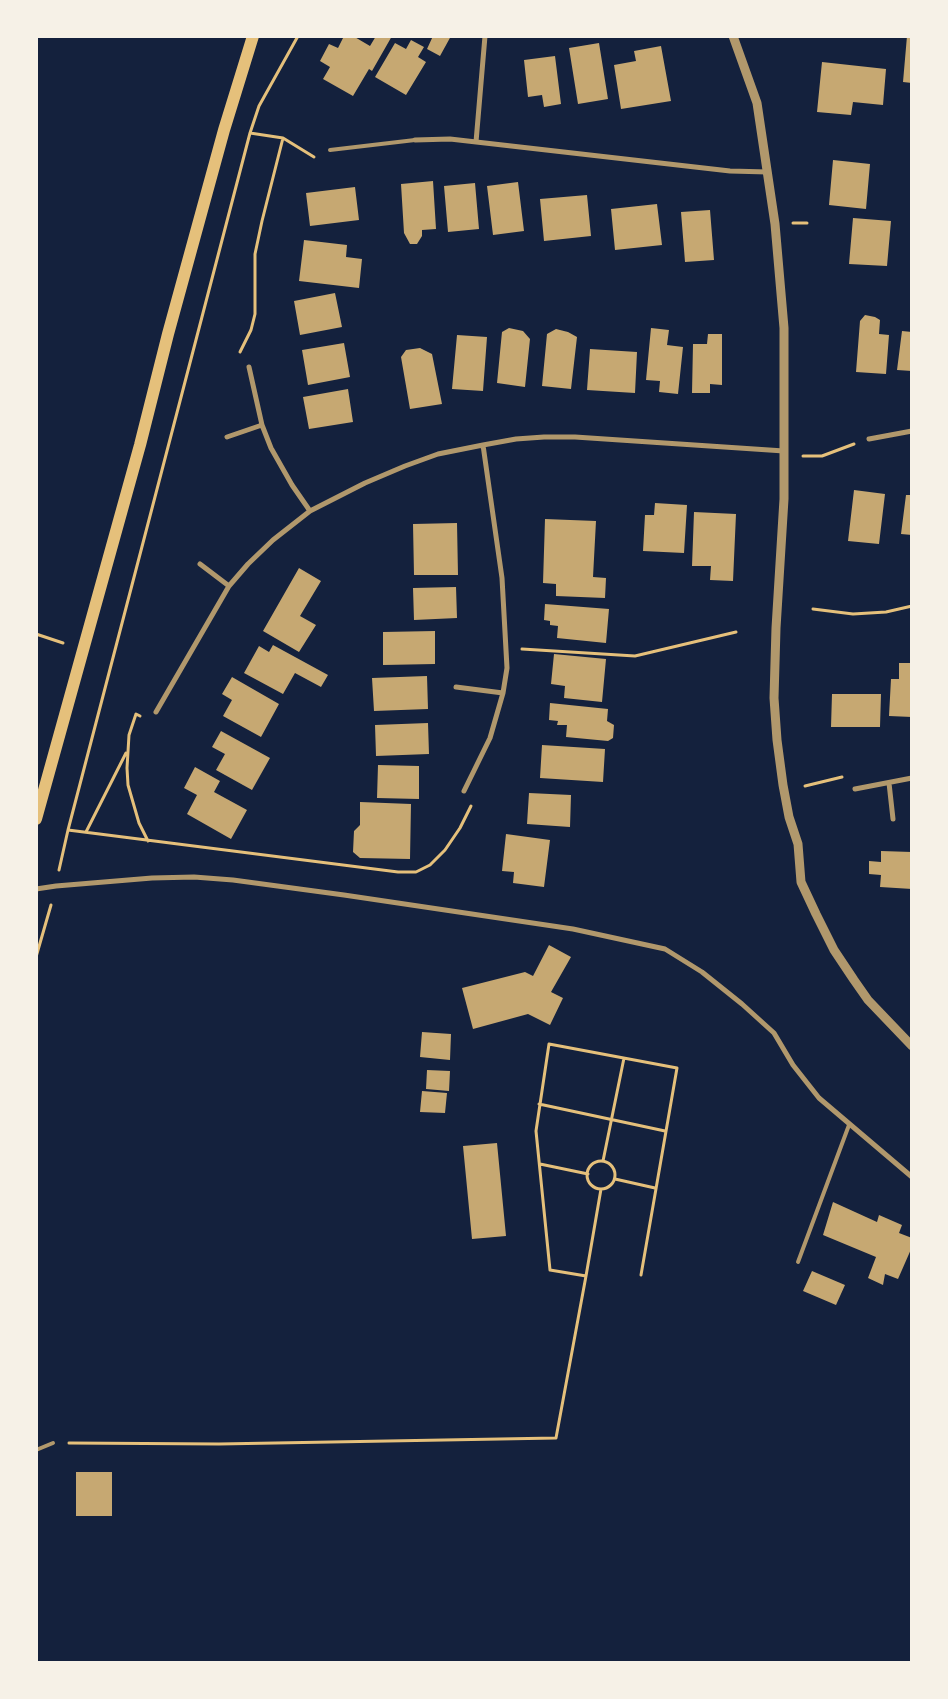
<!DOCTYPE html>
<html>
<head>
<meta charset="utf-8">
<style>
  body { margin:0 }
  #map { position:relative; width:948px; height:1699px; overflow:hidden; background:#14213d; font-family:"Archivo Narrow",sans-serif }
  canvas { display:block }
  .frame { position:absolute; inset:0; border:38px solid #f6f1e7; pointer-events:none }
</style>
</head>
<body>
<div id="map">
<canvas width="948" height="1699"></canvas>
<div class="frame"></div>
</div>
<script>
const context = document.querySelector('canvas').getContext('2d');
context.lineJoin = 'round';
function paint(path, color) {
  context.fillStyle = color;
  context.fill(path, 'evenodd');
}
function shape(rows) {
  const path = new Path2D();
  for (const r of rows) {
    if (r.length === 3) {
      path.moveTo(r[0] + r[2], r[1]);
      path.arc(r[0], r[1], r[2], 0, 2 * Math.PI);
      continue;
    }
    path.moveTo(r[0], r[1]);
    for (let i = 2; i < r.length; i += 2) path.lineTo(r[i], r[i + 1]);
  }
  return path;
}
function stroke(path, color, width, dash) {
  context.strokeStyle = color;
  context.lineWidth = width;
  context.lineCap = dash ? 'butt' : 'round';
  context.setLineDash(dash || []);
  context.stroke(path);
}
paint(shape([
  [344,36,353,36,370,46,376,36,392,36,372,71,369,69,353,96,323,79,330,67,320,61,329,44,338,48],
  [433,36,451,36,440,56,427,49],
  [907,36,912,36,912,83,903,82],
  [411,40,424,47,418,57,426,62,406,95,375,77,395,43,406,49],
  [599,43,608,99,578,104,569,48],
  [661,46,671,101,621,109,614,65,636,61,634,51],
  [555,56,561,104,544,107,542,95,528,97,524,60],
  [822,62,886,69,883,105,853,102,851,115,817,112],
  [833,160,870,164,866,209,829,205],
  [433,181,436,229,422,230,422,236,417,244,410,244,404,233,401,184],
  [518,182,524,231,493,235,487,186],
  [475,183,479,229,448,232,444,186],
  [355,187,359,220,310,226,306,193],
  [587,195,591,236,544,241,540,199],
  [657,204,662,245,615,250,611,209],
  [710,210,714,260,685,262,681,212],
  [853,218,891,221,887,266,849,264],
  [304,240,347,245,346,257,362,259,359,288,299,281],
  [335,293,342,327,300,335,294,301],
  [865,315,875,317,880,320,879,334,889,335,886,374,856,372,860,321],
  [509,328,523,331,530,339,525,387,497,383,502,332],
  [651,328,669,330,667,345,683,347,678,394,659,392,660,381,646,380],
  [556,329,568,332,577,337,571,389,542,386,547,334],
  [902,331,912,332,912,371,897,370],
  [708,334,722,334,722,385,710,384,710,393,692,393,693,344,707,344],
  [457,335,487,337,483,391,452,389],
  [344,343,350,377,308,385,302,350],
  [420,348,432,354,442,404,410,409,401,357,406,350],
  [590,349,637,352,635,393,587,390],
  [348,389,353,422,309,429,303,397],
  [854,490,885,494,879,544,848,541],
  [906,495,912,495,912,535,901,534],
  [655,503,687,505,684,553,643,551,645,515,654,515],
  [694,512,736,514,733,581,710,580,711,566,692,566],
  [545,519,596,521,593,577,606,578,605,598,556,596,556,584,543,583],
  [457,523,458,575,414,575,413,524],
  [299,568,321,581,300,616,316,625,299,652,263,631],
  [456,587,457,618,414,620,413,588],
  [545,604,609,609,606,643,557,638,558,626,550,625,550,621,544,620],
  [435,631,435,664,383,665,383,632],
  [273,645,328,675,321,687,295,673,283,694,244,673,259,646,269,652],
  [554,654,606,659,602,702,564,698,565,686,551,684],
  [899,663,912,663,912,717,889,716,891,679,899,679],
  [427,676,428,709,374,711,372,678],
  [232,677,279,704,261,737,223,716,232,700,222,694],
  [832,694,881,694,880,727,831,727],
  [550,703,608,709,607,721,614,725,613,738,608,741,566,737,567,725,557,725,558,721,549,720],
  [428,723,429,754,376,756,375,725],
  [221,731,270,758,252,790,216,770,225,754,212,747],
  [542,745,605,749,603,782,540,778],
  [378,765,419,766,419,799,377,798],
  [195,767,220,781,214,792,247,810,231,839,187,814,197,795,184,788],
  [529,793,571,795,570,827,527,824],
  [360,802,411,804,410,859,360,858,353,852,354,831,360,825],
  [506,834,550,840,544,887,513,883,514,872,502,871],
  [881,851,912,852,912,889,880,887,881,875,869,874,869,861,881,862],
  [549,945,571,957,551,992,563,998,550,1025,528,1014,473,1029,462,988,525,972,533,976],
  [422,1032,451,1034,450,1060,420,1057],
  [427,1070,450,1071,449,1091,426,1089],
  [422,1091,447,1093,445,1113,420,1112],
  [497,1143,506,1236,472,1239,463,1146],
  [833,1202,877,1222,879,1215,902,1225,899,1233,912,1238,912,1247,898,1279,885,1274,883,1285,868,1278,876,1257,823,1235],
  [812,1271,845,1285,836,1305,803,1291],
  [76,1472,112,1472,112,1516,76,1516]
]), '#c6a872');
stroke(shape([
  [250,133,283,138,314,157],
  [793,223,807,223],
  [240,352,251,330,255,314,255,254,262,221,283,138],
  [803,456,822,456,854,444],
  [813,609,853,614,886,612,912,606],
  [36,634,63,643],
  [522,649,635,656,736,632],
  [140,716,136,714,129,735,127,768,128,785,139,823,148,841],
  [805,786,842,777],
  [68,830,398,872,416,872,430,865,445,850,460,828,471,806],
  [86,832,126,753],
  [59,870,68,830,250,133,259,106,298,36],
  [36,957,51,905],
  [539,1104,665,1131],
  [603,1161,624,1058],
  [601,1175,14],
  [540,1164,588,1174],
  [615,1179,655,1188],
  [586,1276,601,1189],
  [69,1443,219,1444,556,1438,586,1276,550,1270,536,1131,549,1044,677,1068,641,1275]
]), '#e5c07b', 3);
stroke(shape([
  [330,150,415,140],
  [798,1262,849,1125],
  [36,1450,53,1443]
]), '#b1986c', 4);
stroke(shape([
  [415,140,450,139,730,171,768,172],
  [476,142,485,36],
  [249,367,262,425,271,448,292,485,310,511],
  [227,437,262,425],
  [869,439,912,431],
  [200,564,229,586],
  [456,687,503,693],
  [156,712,229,586,248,564,273,540,310,511,365,483,405,466,438,454,483,445,516,439,544,437,575,437,784,451],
  [889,783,893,819],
  [855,789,912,778],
  [464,791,490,738,503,693,507,668,502,578,483,445],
  [36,889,56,886,152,878,194,877,233,880,344,895,573,929,665,949,702,972,742,1004,774,1033,793,1065,819,1098,912,1177]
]), '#b1986c', 5);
stroke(shape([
  [733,36,757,103,775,224,784,328,784,499,776,628,774,698,777,740,783,785,789,817,798,844,801,882,816,914,834,950,854,980,868,1000,912,1046]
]), '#b1986c', 9);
stroke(shape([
  [36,819,140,445,168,334,224,130,253,36]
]), '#e5c07b', 12);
</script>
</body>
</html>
